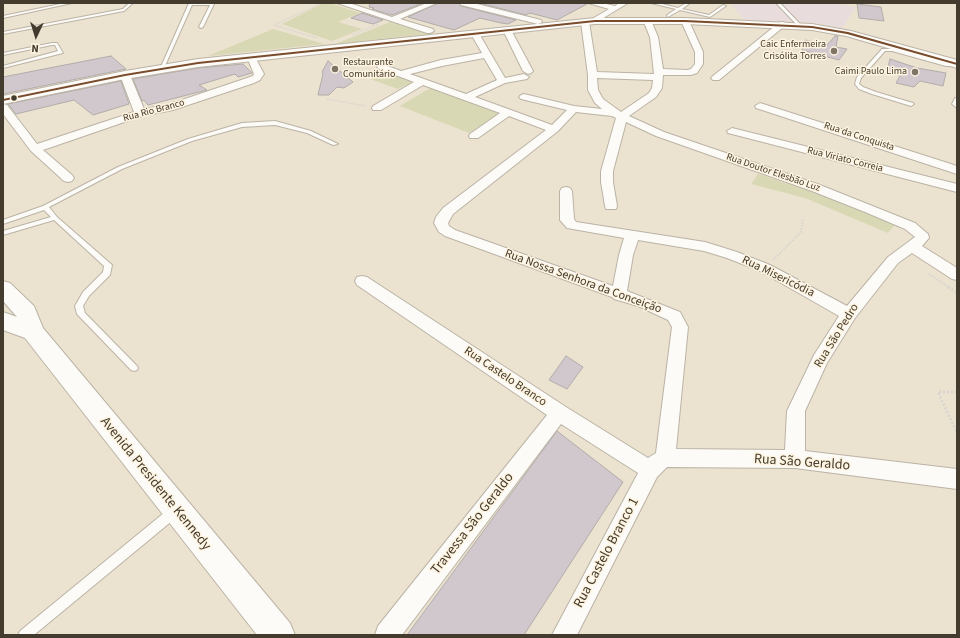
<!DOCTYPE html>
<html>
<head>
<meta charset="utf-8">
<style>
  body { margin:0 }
  #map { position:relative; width:960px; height:638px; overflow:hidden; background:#ebe2d0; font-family:"Source Sans 3",sans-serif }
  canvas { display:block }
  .frame { position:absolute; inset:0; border:4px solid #433b2e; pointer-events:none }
  .north { position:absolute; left:16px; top:16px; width:40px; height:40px; -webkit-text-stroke:3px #fef3df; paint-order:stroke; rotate:184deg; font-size:11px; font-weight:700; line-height:16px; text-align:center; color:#433b2e }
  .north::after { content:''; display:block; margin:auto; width:14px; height:18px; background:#433b2e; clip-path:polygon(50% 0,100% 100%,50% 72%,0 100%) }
</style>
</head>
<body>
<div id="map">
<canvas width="960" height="638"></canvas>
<div class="frame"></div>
<div class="north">N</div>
</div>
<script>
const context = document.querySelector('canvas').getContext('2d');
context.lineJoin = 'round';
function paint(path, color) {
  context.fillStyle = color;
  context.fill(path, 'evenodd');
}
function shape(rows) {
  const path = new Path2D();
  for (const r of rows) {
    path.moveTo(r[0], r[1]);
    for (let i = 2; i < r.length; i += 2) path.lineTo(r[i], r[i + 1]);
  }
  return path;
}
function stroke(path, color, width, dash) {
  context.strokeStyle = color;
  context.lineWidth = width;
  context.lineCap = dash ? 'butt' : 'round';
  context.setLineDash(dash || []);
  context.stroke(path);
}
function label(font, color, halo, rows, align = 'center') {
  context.font = font + ' "Source Sans 3",sans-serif';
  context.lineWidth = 3;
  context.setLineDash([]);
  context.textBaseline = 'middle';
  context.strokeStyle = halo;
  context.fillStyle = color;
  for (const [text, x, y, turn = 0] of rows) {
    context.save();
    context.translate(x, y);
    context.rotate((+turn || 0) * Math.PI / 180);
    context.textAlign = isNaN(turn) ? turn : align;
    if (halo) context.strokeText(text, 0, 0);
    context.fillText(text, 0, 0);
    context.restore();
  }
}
paint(shape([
  [731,3,833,3,856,7,842,28,807,22,745,21]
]), '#e9dcdd');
paint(shape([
  [324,3,330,3,360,13,338,22,362,29,332,41,282,24],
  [390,22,427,34,335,44],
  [273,29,324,44,208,56],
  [387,72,414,82,398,89,370,79],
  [430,88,501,114,469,133,400,106],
  [758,174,846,203,895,225,888,233,805,198,751,184]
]), '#d9d8b4');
const building = shape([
  [370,3,423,3,392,15,372,9,374,8,369,7,370,3],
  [438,3,459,3,461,6,516,20,508,24,501,23,480,18,454,30,408,17,438,3],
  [479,3,587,3,587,4,557,20,530,13,526,15,479,3],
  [857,4,881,7,884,21,859,18,857,4],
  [362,13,383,20,373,24,351,18,362,13],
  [835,36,838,36,836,47,847,49,839,60,802,50,805,40,827,45,835,36],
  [111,56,126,69,3,94,3,77,111,56],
  [890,59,917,68,946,73,943,86,920,81,914,87,896,83,900,76,887,71,890,59],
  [328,61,353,82,344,88,337,87,329,95,318,95,323,74,322,72,328,61],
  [243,64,252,73,238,77,235,74,199,85,207,90,148,105,144,100,142,101,133,79,198,68,243,64],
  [121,81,129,104,93,115,74,100,16,114,8,104,121,81],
  [566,356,583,367,567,389,549,380,566,356],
  [557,431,623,482,524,635,407,635,557,431]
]);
paint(building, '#d0c8cc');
stroke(building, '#b1acaa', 1);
const lane = shape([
  [65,3,72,3,3,18,3,16,65,3],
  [129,3,133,3,124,11,3,34,3,32,123,9,129,3],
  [189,3,214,4,203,27,201,28,199,27,210,5,192,5,164,68,160,69,189,3],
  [651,3,658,3,678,8,686,3,690,3,682,9,709,15,723,5,726,6,710,17,680,10,668,17,667,15,676,9,651,3],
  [776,3,780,3,800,24,800,26,798,26,776,3],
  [52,43,57,43,63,53,3,68,3,66,58,51,55,45,52,45,3,55,3,53,52,43],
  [882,49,892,49,946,64,957,64,957,66,946,66,892,51,885,51,861,78,859,84,863,87,876,92,913,103,914,104,911,106,872,94,859,89,855,84,857,77,882,49],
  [955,98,957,98,957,108,952,104,955,98],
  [275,121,311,131,338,144,333,145,307,133,275,125,242,127,192,141,122,169,49,207,57,217,112,265,110,275,89,296,83,306,85,313,137,366,138,368,137,370,134,371,131,370,77,314,75,306,83,292,103,272,104,266,54,220,3,235,3,231,51,217,44,210,3,224,3,220,43,206,118,167,188,139,242,123,275,121],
  [174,507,178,508,179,512,178,516,34,635,18,635,20,631,170,508,174,507]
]);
const street = shape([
  [337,3,349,3,392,17,427,3,437,3,400,19,433,29,434,31,430,33,427,33,337,3],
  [460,3,473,3,541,20,542,22,538,24,461,5,460,3],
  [588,3,602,3,615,6,619,3,628,3,595,23,591,21,592,19,609,9,588,3],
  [644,18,650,18,658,37,663,69,687,70,691,69,695,64,695,52,681,21,685,19,689,21,703,52,703,64,697,73,691,75,663,75,662,88,656,97,629,116,664,132,820,185,915,223,928,234,929,238,922,246,957,268,957,280,952,279,912,253,898,263,855,318,827,363,805,411,805,451,957,469,957,489,795,468,667,467,657,477,577,635,552,635,638,473,561,424,402,635,375,635,378,626,547,415,357,285,355,281,357,277,362,276,367,277,566,407,648,458,656,453,672,327,668,320,638,306,614,299,612,297,445,236,439,232,434,223,436,217,443,208,546,130,509,116,478,138,470,138,469,136,470,134,500,113,423,85,381,110,373,110,372,108,373,106,414,82,379,69,377,67,382,64,401,71,441,60,482,53,471,34,475,32,478,32,505,78,524,74,529,77,527,79,505,83,475,97,552,125,567,110,521,99,519,97,521,95,524,94,574,106,602,109,595,103,588,90,588,75,581,22,582,20,585,20,589,22,597,72,654,74,650,37,643,20,644,18],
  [484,58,497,80,466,94,410,74,442,66,484,58],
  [597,78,653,80,652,88,649,93,621,112,603,99,598,90,597,78],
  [576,112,612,116,616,118,601,171,601,182,605,206,606,209,616,209,617,206,613,182,613,171,626,122,656,136,812,191,865,212,905,229,915,237,888,257,847,306,770,265,737,252,705,242,576,222,574,219,572,191,570,188,566,187,562,188,560,191,560,220,567,228,624,238,619,255,613,286,455,230,449,226,448,223,453,214,558,131,576,112],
  [638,240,704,251,727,258,760,271,839,316,814,355,787,411,785,450,676,449,688,327,680,312,627,291,633,255,638,240],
  [780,22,783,22,787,24,719,80,713,80,711,78,713,76,780,22],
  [504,28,510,28,511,30,533,71,531,73,528,74,523,71,503,30,504,28],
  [251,54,255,57,264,74,260,80,254,83,173,110,142,116,43,150,72,175,74,178,72,181,68,182,64,181,31,151,3,114,3,104,7,105,37,144,134,112,120,75,122,73,125,72,130,75,144,109,167,105,253,76,254,74,247,57,251,54],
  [760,103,957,166,957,174,756,108,755,106,760,103],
  [732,128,957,184,957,192,728,133,727,131,732,128]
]);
const secondary = shape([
  [595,18,685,18,812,24,851,31,957,60,957,68,846,36,812,30,685,24,595,24,198,67,125,79,3,104,3,96,125,71,198,59,595,18],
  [3,281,10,283,34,306,43,328,290,623,295,635,257,635,25,338,3,330,3,312,17,317,3,301,3,281]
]);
stroke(lane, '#bbb3a5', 2);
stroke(street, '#bbb3a5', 2);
stroke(secondary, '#bbb3a5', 2);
stroke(shape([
  [274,25,317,38],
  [274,25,323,3],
  [352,35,379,24],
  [327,99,366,106]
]), '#d8d5d0', 1.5, [1, 1]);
stroke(shape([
  [773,260,801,232,803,218],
  [929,274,950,288]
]), '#d8d5d0', 2, [1.5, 1.5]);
stroke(shape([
  [948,287,957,293],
  [957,392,938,392,957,433]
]), '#d8d5d0', 2.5, [2, 2]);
paint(lane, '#fcfbf8');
paint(street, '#fcfbf8');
paint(secondary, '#fcfbf8');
paint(shape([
  [595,20,685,20,812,26,848,32,957,63,957,65,847,34,812,28,685,22,595,22,198,64,125,76,3,101,3,99,125,74,198,62,595,20]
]), '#7a4b2a');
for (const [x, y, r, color] of [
  [834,51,4,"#7e7567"],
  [335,69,4,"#7e7567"],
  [915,72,4,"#7e7567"],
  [14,98,3.5,"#433b2e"]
]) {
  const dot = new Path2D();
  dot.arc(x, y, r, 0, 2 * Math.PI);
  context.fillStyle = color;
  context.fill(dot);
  stroke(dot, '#fef3df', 1.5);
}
label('10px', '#433b2e', '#fef3df', [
  ["Caic Enfermeira",826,45],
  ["Crisólita Torres",826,57],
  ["Restaurante",343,63,"left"],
  ["Comunitário",343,75,"left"],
  ["Caimi Paulo Lima",907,72]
], 'right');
label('10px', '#433b2e', '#fef3df', [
  ["Rua Rio Branco",154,111,-15],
  ["Rua da Conquista",859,137,18],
  ["Rua Viriato Correia",845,160,14],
  ["Rua Doutor Elesbão Luz",773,173,19]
]);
label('12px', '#433b2e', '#fef3df', [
  ["Rua Misericódia",778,277,26],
  ["Rua Nossa Senhora da Conceição",583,282,20],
  ["Rua São Pedro",837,336,-58],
  ["Rua Castelo Branco",505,377,34]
]);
label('14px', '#433b2e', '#fef3df', [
  ["Rua São Geraldo",802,463,4],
  ["Avenida Presidente Kennedy",155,484,51],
  ["Travessa São Geraldo",473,524,-52],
  ["Rua Castelo Branco 1",607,553,-62]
]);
</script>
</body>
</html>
